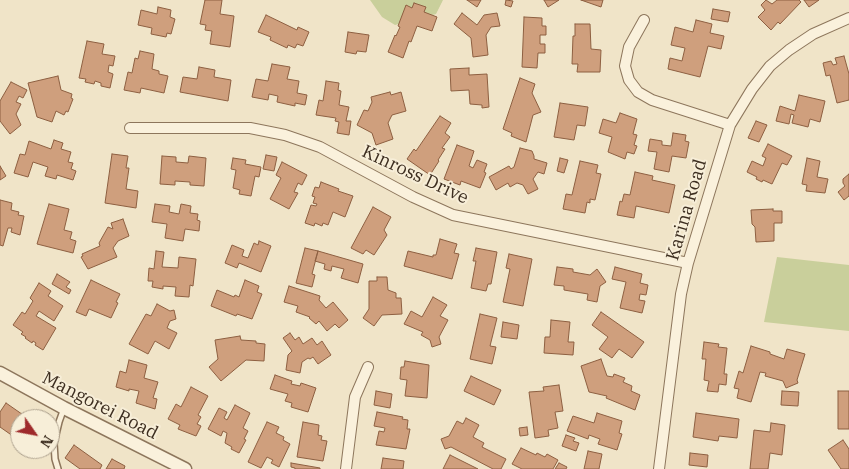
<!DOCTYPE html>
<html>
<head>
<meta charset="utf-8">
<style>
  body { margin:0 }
  #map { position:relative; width:849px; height:469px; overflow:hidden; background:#f0e4c8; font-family:"IBM Plex Serif",serif }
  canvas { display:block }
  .north { position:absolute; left:10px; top:409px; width:50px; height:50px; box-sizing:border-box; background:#f7eed8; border:1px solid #ada18e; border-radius:50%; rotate:123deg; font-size:14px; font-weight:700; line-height:20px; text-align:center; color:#3d2e20 }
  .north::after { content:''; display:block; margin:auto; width:18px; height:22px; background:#9e2a2b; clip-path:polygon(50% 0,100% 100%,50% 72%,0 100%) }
</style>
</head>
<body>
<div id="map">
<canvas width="849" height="469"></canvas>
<div class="north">N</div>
</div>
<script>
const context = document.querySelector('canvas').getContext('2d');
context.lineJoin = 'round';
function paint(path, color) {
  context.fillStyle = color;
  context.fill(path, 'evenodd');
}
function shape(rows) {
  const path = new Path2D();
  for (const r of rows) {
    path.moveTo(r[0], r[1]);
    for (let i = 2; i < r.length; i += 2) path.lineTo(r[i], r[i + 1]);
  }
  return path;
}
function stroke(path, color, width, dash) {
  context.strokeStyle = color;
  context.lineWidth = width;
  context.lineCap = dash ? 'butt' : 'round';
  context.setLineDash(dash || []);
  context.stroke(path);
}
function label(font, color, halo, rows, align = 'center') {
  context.font = font + ' "IBM Plex Serif",serif';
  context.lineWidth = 4;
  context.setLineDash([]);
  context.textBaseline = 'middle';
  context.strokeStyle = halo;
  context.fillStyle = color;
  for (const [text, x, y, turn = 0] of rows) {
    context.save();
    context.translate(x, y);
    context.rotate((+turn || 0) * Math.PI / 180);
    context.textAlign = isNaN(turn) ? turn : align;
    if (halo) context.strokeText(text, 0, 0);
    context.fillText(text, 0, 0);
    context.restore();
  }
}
paint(shape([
  [370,0,443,0,436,14,395,25,382,17],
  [777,257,849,265,849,331,764,322]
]), '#c9cf9b');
const building = shape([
  [205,0,222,0,220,14,234,16,230,47,210,44,212,31,205,30,206,25,200,24,205,0],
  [467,0,481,0,477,7,467,0],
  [506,0,513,1,511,7,505,5,506,0],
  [544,0,559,0,548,7,544,0],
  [581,0,603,0,601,7,581,0],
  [766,0,772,4,777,0,799,0,801,2,780,24,778,22,771,30,758,17,765,10,761,5,766,0],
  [804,0,819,0,809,7,804,0],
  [414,3,426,7,424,12,437,17,432,31,417,26,411,42,409,41,403,58,388,52,395,35,396,36,400,27,398,26,406,5,412,8,414,3],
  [158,7,171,10,170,17,175,19,171,34,167,33,166,37,151,34,152,28,138,25,141,10,157,14,158,7],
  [713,9,730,12,728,22,711,19,713,9],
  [462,13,477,25,484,15,497,13,500,26,491,27,486,35,488,55,473,57,471,38,454,24,462,13],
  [266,15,297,30,298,27,309,32,303,46,297,44,295,48,288,45,287,48,270,40,271,37,258,32,266,15],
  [524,17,542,18,542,26,546,26,546,35,540,35,540,44,545,44,545,53,538,53,537,68,522,67,524,17],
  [696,20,712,24,710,33,724,36,721,49,708,46,700,77,668,69,670,58,682,61,685,48,671,45,675,27,693,32,696,20],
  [575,24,590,24,591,49,601,50,600,72,577,72,578,64,572,64,573,36,575,36,575,24],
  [348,32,369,35,366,52,357,51,356,54,345,52,348,32],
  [87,41,104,44,102,54,115,56,113,66,109,65,108,72,113,74,110,88,101,86,101,83,95,81,94,84,85,82,86,79,79,78,87,41],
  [140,51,154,54,152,69,159,71,159,74,168,76,164,93,141,88,140,93,124,90,128,72,132,73,135,58,138,59,140,51],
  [844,56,849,74,849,100,837,103,830,75,826,76,823,63,831,61,833,65,837,64,835,58,844,56],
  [272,64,290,67,287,79,299,81,297,93,307,95,305,105,295,103,295,106,277,102,278,96,269,94,268,100,252,97,256,79,268,81,272,64],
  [199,67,215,70,214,77,231,80,228,101,180,92,183,77,197,79,199,67],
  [469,68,469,75,487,74,489,107,482,108,482,105,470,104,469,90,451,91,450,69,469,68],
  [58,76,61,90,72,94,71,98,73,99,68,112,66,111,64,115,56,111,52,122,37,117,28,83,58,76],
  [520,78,535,84,532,93,541,112,533,115,526,142,511,136,512,133,503,129,520,78],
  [326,81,339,83,338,90,341,91,339,105,349,107,346,121,351,121,349,135,337,133,339,122,335,121,336,118,316,115,319,100,323,101,326,81],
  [11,82,27,90,23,98,19,96,16,102,21,104,16,114,21,125,10,134,0,121,0,101,11,82],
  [390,92,391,95,401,92,406,111,392,115,388,123,393,139,376,145,372,133,357,125,364,110,368,111,372,102,371,97,390,92],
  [799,95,825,101,820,122,810,119,808,127,792,123,794,115,791,114,789,124,776,121,780,106,795,111,799,95],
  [560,103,588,107,585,126,577,125,574,140,554,137,560,103],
  [620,113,637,119,633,134,637,135,634,145,637,146,634,154,627,152,625,159,608,152,612,137,599,133,603,119,616,123,620,113],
  [440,116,451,123,445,133,450,137,442,148,445,149,438,160,439,161,430,175,407,159,414,149,416,151,440,116],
  [756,121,767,125,759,142,748,138,756,121],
  [673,133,686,135,685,141,689,142,686,158,672,156,669,172,654,169,657,152,648,151,650,139,662,141,662,145,671,146,673,133],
  [54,140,63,143,61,149,71,152,68,162,73,163,71,169,76,171,73,180,57,175,56,179,45,176,48,167,33,162,28,177,14,173,20,154,25,155,29,141,51,149,54,140],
  [768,144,792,156,787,165,782,163,772,184,763,180,762,182,756,179,757,177,747,172,752,161,763,166,766,158,762,156,768,144],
  [457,145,474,151,469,166,473,168,477,160,487,164,484,172,486,173,480,188,461,181,460,185,444,179,457,145],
  [520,148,532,151,534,156,534,159,547,163,544,174,538,172,533,179,538,189,528,194,523,185,517,183,510,187,508,183,496,190,489,177,509,166,511,169,514,167,520,148],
  [112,154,128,156,126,168,129,168,126,189,138,191,136,208,105,203,112,154],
  [266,155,277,157,274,171,263,169,266,155],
  [162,156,176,157,176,162,188,163,189,156,206,158,204,186,190,185,190,182,175,181,175,185,160,184,162,156],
  [233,158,246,160,245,164,261,167,259,177,255,176,251,196,239,194,240,190,233,188,236,170,231,169,233,158],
  [560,158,568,160,564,173,557,171,560,158],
  [807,158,820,161,817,177,828,179,825,193,806,191,807,185,802,184,807,158],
  [580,161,598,165,596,173,601,174,595,200,590,199,590,203,587,202,585,213,563,209,566,194,572,195,580,161],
  [282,162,307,175,302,185,298,183,294,192,298,193,289,209,270,199,281,178,276,175,282,162],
  [0,166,6,176,0,180,0,166],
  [635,172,653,176,652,180,675,185,669,213,636,206,634,218,617,215,620,201,622,202,624,194,630,195,635,172],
  [849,174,849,196,844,200,838,192,845,186,843,183,843,179,849,174],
  [321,182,339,189,338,191,353,196,345,217,333,212,328,225,323,223,322,226,315,223,314,226,305,223,311,205,316,206,317,204,313,203,315,197,312,196,315,187,319,188,321,182],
  [0,200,12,203,11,210,19,212,18,215,24,216,20,235,11,232,12,228,8,228,3,246,0,245,0,200],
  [49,204,69,209,64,230,72,232,70,239,76,241,73,253,37,244,49,204],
  [155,204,170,206,169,212,179,214,181,204,191,206,190,213,198,214,197,220,200,221,199,231,185,229,183,241,165,238,167,224,152,222,155,204],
  [373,207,391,217,384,230,387,235,374,255,366,250,363,254,351,248,373,207],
  [773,209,773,211,782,211,782,223,774,223,774,241,756,242,755,227,752,224,751,210,773,209],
  [123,219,129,236,118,241,113,248,117,257,88,269,81,257,83,256,82,254,100,246,99,243,108,227,113,229,111,223,123,219],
  [440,239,457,244,454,253,459,254,452,279,404,266,408,251,433,257,433,255,436,255,440,239],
  [259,241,271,246,261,272,239,263,237,268,225,263,232,245,244,250,242,256,248,258,254,243,258,245,259,241],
  [305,248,318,251,312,274,315,275,312,287,296,283,305,248],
  [476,248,497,252,491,284,488,284,486,291,471,288,476,261,473,261,476,248],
  [156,251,164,252,162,267,178,268,179,257,196,259,193,286,190,285,189,297,175,296,176,287,163,286,163,289,152,287,153,281,148,281,149,268,154,269,156,251],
  [318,251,363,264,358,283,341,278,344,269,332,266,331,271,324,269,325,264,315,261,318,251],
  [509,254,532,259,523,306,503,302,510,269,506,268,509,254],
  [557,267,573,269,573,272,590,275,597,269,606,282,600,286,597,302,587,300,588,294,564,290,564,286,554,285,557,267],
  [615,267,642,274,640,283,648,285,646,295,640,294,639,300,645,301,642,313,620,308,626,282,612,279,615,267],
  [57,274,70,282,66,287,71,290,69,294,52,284,57,274],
  [377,277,387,277,388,290,396,293,396,298,401,298,402,314,382,315,374,326,363,318,369,309,369,281,377,281,377,277],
  [91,280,120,294,116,302,118,303,111,318,89,309,86,316,76,312,91,280],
  [245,280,259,286,257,292,262,294,252,319,237,314,236,316,211,306,217,290,234,297,235,295,239,297,245,280],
  [39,283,51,291,48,296,63,306,54,321,39,311,36,316,56,328,43,350,35,345,36,343,33,341,32,343,25,338,26,337,21,334,23,332,13,325,22,312,25,314,33,301,30,298,39,283],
  [289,286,320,296,319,300,326,308,333,302,348,320,339,328,335,324,327,331,319,321,316,324,309,318,310,317,296,312,298,306,284,302,289,286],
  [433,297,447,305,440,316,448,320,439,337,441,344,432,347,430,340,421,335,423,332,404,324,411,311,422,317,433,297],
  [157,304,170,311,174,310,176,319,170,321,167,328,177,333,169,349,155,341,148,354,129,344,146,314,151,316,157,304],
  [601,312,644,342,632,358,619,349,612,358,599,349,608,337,592,325,601,312],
  [480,314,497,318,490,346,496,347,492,364,470,359,480,314],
  [551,320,570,322,568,342,574,342,573,355,544,353,545,337,550,337,551,320],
  [503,322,519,325,517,339,501,337,503,322],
  [290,333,295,340,299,337,303,344,312,338,317,345,322,341,331,355,318,364,313,357,310,359,308,358,302,362,300,373,286,370,288,355,292,351,283,338,290,333],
  [240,336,241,340,256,341,256,343,265,344,264,361,246,360,221,381,209,367,218,359,215,340,240,336],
  [704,342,719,344,718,347,727,348,724,374,727,374,726,385,719,384,718,392,707,391,709,381,704,380,706,359,702,359,704,342],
  [751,346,770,352,770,354,784,359,787,349,805,354,797,380,798,383,786,388,783,381,765,376,766,373,760,372,751,402,737,398,739,389,734,388,739,371,743,373,751,346],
  [601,359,607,376,613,377,614,374,625,378,623,382,632,386,631,391,640,395,635,410,606,398,607,396,589,392,581,366,601,359],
  [129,360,147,365,144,378,158,382,153,398,157,399,155,409,136,403,139,391,129,389,129,391,116,387,120,371,126,373,129,360],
  [405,361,429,365,427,398,405,396,407,380,400,379,401,367,404,367,405,361],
  [275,375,292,381,291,384,300,386,301,383,316,388,308,412,291,407,292,403,285,401,288,394,270,389,275,375],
  [471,376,501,390,494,405,464,391,471,376],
  [559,385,563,411,555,412,558,428,548,430,549,436,535,438,529,392,544,391,543,387,559,385],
  [191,387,208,396,198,415,201,417,197,424,201,426,196,436,178,429,180,425,168,419,176,404,181,407,191,387],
  [376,391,392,394,390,408,374,405,376,391],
  [782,391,799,392,798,406,781,405,782,391],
  [838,391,849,391,849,429,838,429,838,391],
  [6,403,29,419,20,419,20,441,0,427,0,412,6,403],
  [235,405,250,413,243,428,248,431,244,439,246,440,239,453,231,449,232,447,225,443,227,433,223,431,221,436,208,429,219,408,227,412,224,418,227,420,235,405],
  [377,412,403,417,402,419,408,420,407,429,410,429,406,449,376,445,379,431,384,432,385,428,374,426,377,412],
  [597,413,622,421,619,433,622,434,617,450,598,444,600,439,589,435,588,439,567,431,573,416,594,423,597,413],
  [696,413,739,419,737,438,719,436,718,441,693,437,696,413],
  [466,418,479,425,473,437,484,443,482,447,506,459,501,469,493,469,451,447,445,449,441,439,449,436,457,421,463,424,466,418],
  [267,422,279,427,276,433,284,437,283,440,290,444,279,467,271,463,273,460,267,457,261,468,248,462,267,422],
  [303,422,319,425,318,435,322,436,321,440,327,441,323,461,297,457,303,422],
  [771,423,785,425,782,455,770,453,768,469,750,469,754,430,770,432,771,423],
  [527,427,528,435,520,436,519,428,527,427],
  [566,435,575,438,573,441,579,443,576,451,562,446,566,435],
  [843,440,849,449,849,469,841,469,828,450,843,440],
  [74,445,102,465,100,469,80,469,65,458,74,445],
  [521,448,536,455,537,453,545,457,547,454,558,460,553,469,522,469,512,464,521,448],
  [588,451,602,454,599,469,584,469,588,451],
  [690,453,708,455,707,467,689,465,690,453],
  [450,455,478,469,443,469,450,455],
  [383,458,404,461,403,469,381,469,383,458],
  [112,459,125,466,124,469,106,469,112,459],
  [291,463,320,468,320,469,295,469,295,468,291,467,291,463],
  [559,463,567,467,566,469,555,469,559,463]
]);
paint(building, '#cf9f7d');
stroke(building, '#8d5f41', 1);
const service = shape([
  [58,469,55,459,54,443,59,422,64,408]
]);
const minor = shape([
  [644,20,629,47,625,66,629,80,638,92,652,100,730,125],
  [130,128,250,128,285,135,320,147,413,197,453,215,688,263],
  [346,469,355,397,368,367],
  [659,469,681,294,688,263,730,125,752,89,770,66,789,50,813,34,849,18]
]);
const tertiary = shape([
  [0,373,64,408,185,469]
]);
stroke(service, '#8d765c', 8);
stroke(minor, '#8d765c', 12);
stroke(tertiary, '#8d765c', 15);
stroke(service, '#faf1dc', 5);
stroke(minor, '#faf1dc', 10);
stroke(tertiary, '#faf1dc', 12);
label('18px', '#3d2e20', '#f7eed8', [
  ["Kinross Drive",415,175,25],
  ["Karina Road",687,210,-74],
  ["Mangorei Road",100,406,27]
]);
</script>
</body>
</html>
